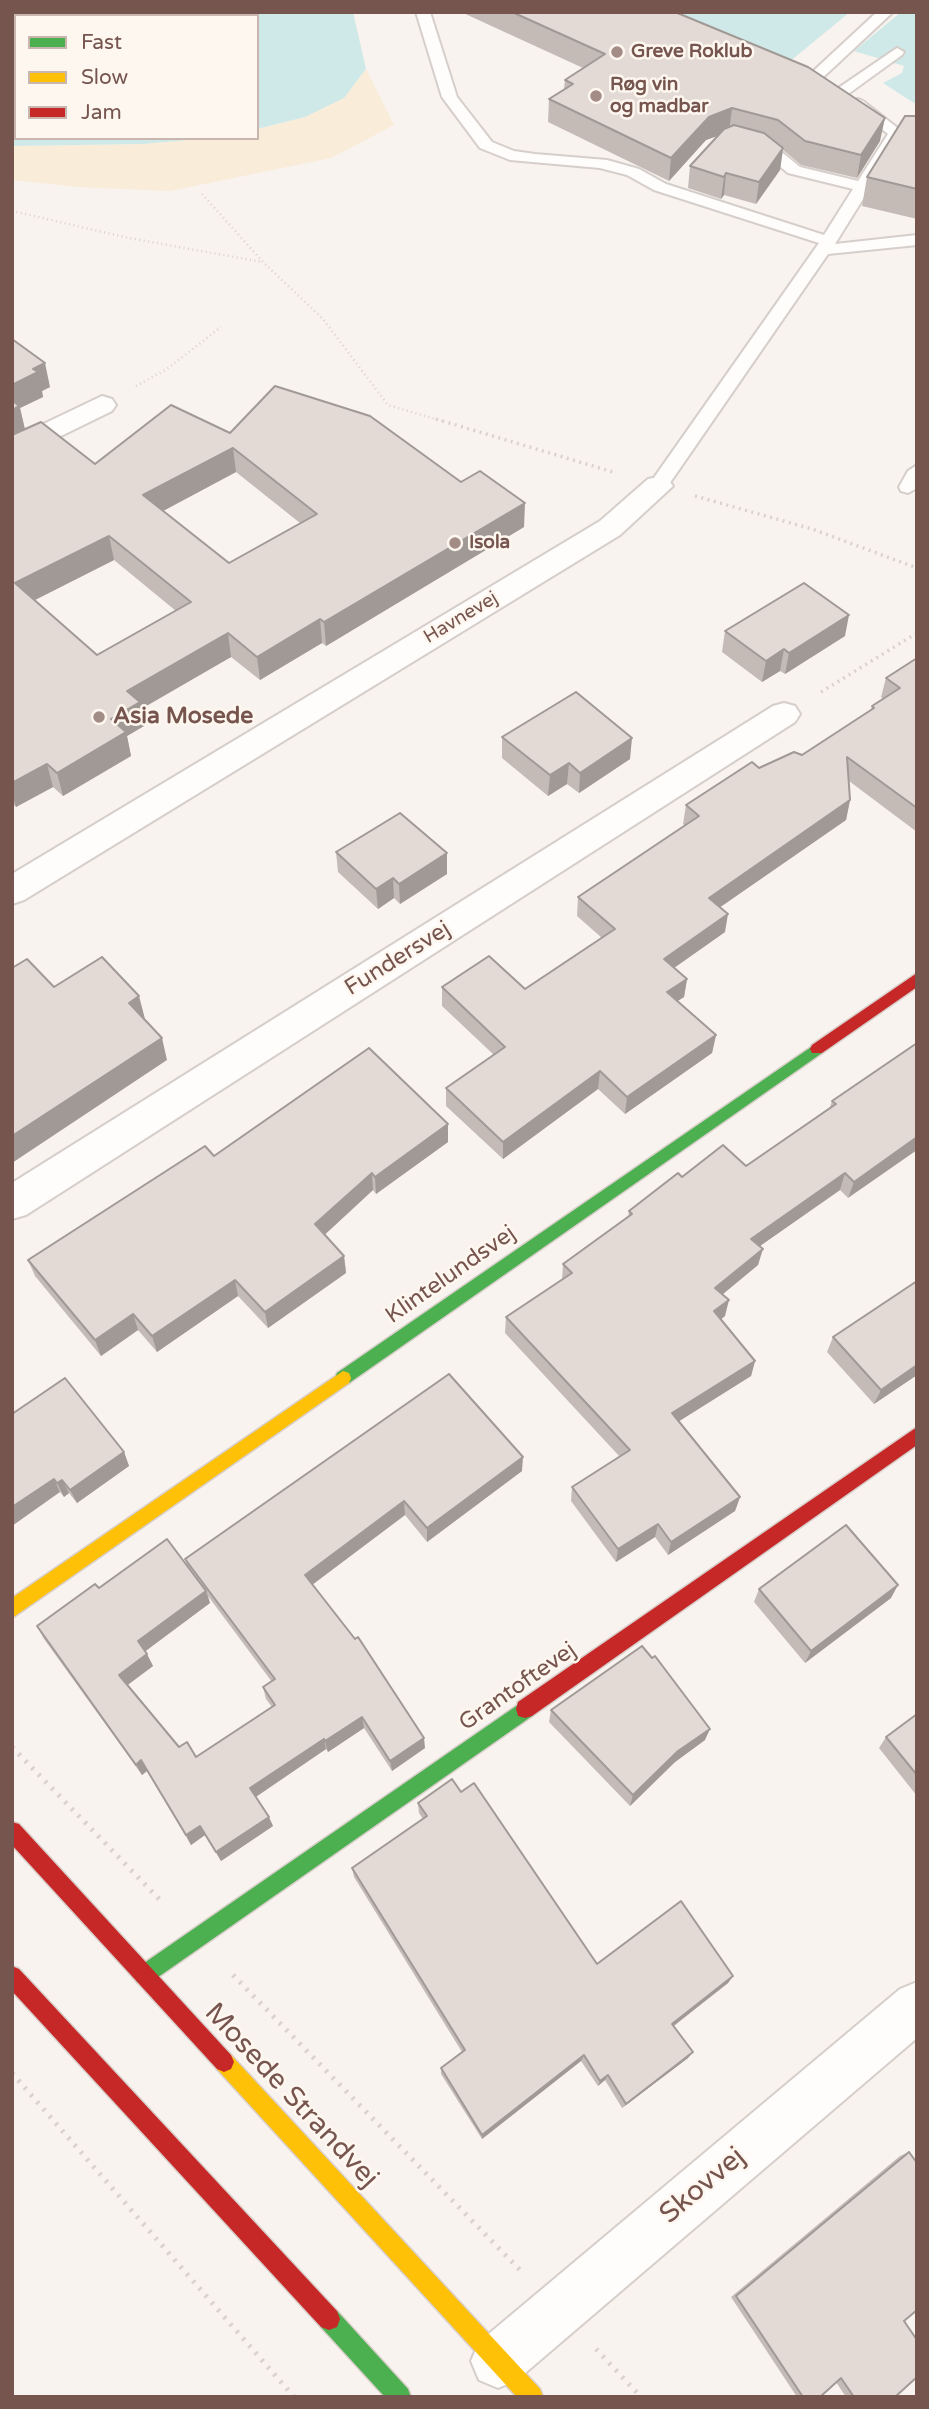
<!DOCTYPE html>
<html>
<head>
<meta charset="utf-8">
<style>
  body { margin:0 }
  #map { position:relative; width:929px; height:2409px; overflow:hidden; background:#f8f3ee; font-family:"Varela Round",sans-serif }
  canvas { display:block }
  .frame { position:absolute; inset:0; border:14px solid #76554e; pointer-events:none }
  .legend { position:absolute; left:14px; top:14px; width:245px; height:126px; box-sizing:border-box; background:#fef7f0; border:2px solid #c8b6af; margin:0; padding:9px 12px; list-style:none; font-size:21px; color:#76554e }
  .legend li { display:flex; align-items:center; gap:14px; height:35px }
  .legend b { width:35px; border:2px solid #c8b6af }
</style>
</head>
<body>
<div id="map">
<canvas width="929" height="2409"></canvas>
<div class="frame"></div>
<ul class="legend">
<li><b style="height:9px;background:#4caf50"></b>Fast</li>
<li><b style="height:9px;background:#ffc107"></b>Slow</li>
<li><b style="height:9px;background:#c62828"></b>Jam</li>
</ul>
</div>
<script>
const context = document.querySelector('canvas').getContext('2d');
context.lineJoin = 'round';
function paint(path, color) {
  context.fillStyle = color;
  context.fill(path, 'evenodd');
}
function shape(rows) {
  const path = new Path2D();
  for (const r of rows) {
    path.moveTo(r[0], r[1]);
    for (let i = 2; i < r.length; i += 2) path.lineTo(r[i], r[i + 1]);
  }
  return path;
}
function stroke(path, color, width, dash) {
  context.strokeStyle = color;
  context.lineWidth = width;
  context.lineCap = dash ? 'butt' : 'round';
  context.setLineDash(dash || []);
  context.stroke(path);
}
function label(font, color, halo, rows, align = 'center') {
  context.font = font + ' "Varela Round",sans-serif';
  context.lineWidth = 5;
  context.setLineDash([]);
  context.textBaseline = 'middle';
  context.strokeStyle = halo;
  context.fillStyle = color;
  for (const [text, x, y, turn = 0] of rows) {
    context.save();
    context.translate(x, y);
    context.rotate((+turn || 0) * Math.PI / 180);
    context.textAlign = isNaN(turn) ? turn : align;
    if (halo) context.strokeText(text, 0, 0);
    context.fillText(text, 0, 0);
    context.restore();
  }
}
paint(shape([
  [366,69,394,125,331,158,170,191,78,187,12,180,12,146,142,144,211,138,257,138,257,129,305,117,344,98]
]), '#f9ecd8');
paint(shape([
  [12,12,353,12,366,69,344,98,305,117,257,129,257,16,16,16,16,138,211,138,142,144,12,146],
  [674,12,850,12,788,63],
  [901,12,917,12,917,105,883,83,902,73,904,66,854,51]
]), '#cfe9e8');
const lane = shape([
  [416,12,430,12,457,97,492,142,514,151,535,154,607,160,639,169,666,184,824,235,853,189,788,173,762,152,746,145,754,140,774,146,800,167,858,181,888,134,850,104,858,99,863,101,904,133,835,244,917,235,917,245,828,254,665,490,651,490,649,486,651,482,819,243,654,190,627,175,600,168,510,160,480,148,442,97,416,12],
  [877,12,893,12,818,82,808,82,805,79,808,76,877,12],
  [897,48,904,52,902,55,844,97,834,97,831,94,834,91,897,48],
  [917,465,917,488,908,493,901,491,899,487,908,471,917,465]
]);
const street = shape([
  [102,396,112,399,116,405,112,411,12,460,12,439,102,396],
  [658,477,668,479,673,486,620,535,24,900,12,904,12,874,600,521,648,479,658,477],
  [784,703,795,706,800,714,795,722,26,1215,12,1219,12,1183,773,706,784,703],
  [917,1982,917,2038,517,2380,498,2388,479,2380,471,2361,479,2342,900,1989,917,1982]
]);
const fast = shape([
  [817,1043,824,1049,822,1053,349,1383,343,1385,337,1383,335,1378,337,1373,817,1043],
  [525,1700,532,1702,534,1709,532,1716,151,1982,144,1985,137,1982,134,1975,137,1968,525,1700],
  [329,2308,337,2311,408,2389,411,2397,385,2397,321,2327,318,2319,321,2311,329,2308]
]);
const slow = shape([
  [343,1371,349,1373,351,1378,349,1383,12,1618,12,1598,343,1371],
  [224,2052,231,2055,540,2389,543,2397,517,2397,217,2069,214,2062,217,2055,224,2052]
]);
const jam = shape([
  [917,973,917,987,822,1053,812,1053,810,1049,812,1045,917,973],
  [917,1427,917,1445,532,1716,525,1718,518,1716,516,1709,518,1702,917,1427],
  [12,1822,19,1824,231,2055,234,2062,231,2069,224,2072,217,2069,12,1845,12,1822],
  [12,1966,19,1969,337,2311,340,2319,337,2327,329,2330,321,2327,12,1991,12,1966]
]);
stroke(lane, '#d6ceca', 4);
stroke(street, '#d6ceca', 4);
stroke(fast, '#d8ceca', 3);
stroke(slow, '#d8ceca', 3);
stroke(jam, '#d8ceca', 3);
stroke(shape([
  [202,194,263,262,323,319,388,405,442,421],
  [12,211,129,238,262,262],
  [136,386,167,369,221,327]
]), '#dad1d0', 2.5, [1, 3.5]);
stroke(shape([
  [436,419,613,472],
  [695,496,812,529,917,568],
  [821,692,917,633]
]), '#dad1d0', 3.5, [2, 4.5]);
stroke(shape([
  [12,1747,161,1901],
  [233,1975,520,2270],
  [12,2073,294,2397],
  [596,2349,641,2397]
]), '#dad1d0', 5, [2.5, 7]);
paint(lane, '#fefdfc');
paint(street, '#fefdfc');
paint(fast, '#4caf50');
paint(slow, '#ffc107');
paint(jam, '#c62828');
paint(shape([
  [461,12,675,12,880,141,857,178,801,165,783,150,780,170,756,204,724,195,721,199,688,188,690,166,717,136,706,140,669,181,548,122,549,99,564,89,565,80,583,68],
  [917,116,917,219,862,206,867,177],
  [12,339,50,387,42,391,43,397,20,408,25,429,95,464,230,433,524,527,326,646,322,643,260,680,231,657,141,709,144,726,127,736,131,756,63,796,53,787,16,807,12,803],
  [236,472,300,523,229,563,163,511],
  [114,560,176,611,97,655,35,600],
  [725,631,845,636,785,674,780,671,762,682,722,652],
  [917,658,917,832,849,781,850,800,846,820,720,907,725,932,674,968,687,979,684,997,677,1001,716,1035,712,1053,625,1114,598,1089,503,1159,446,1106,446,1088,494,1055,442,1006,442,987,525,989,602,938,577,916,578,897,685,826,683,824,686,805,759,768,802,755,871,710,872,706,883,699,881,697,886,678],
  [502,737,630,759,579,793,567,784,548,796,502,758],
  [336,852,447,853,447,874,400,904,394,898,378,909,338,872],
  [917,1043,848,1198,840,1190,760,1246,758,1265,723,1294,725,1316,721,1319,755,1361,751,1376,678,1422,740,1497,735,1511,668,1555,655,1537,616,1562,571,1501,572,1487,620,1457,505,1333,506,1317,562,1280,563,1264,628,1218,629,1211,682,1177,746,1166,830,1107,832,1101],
  [448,1124,448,1142,376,1194,373,1190,325,1234,344,1256,346,1273,268,1328,238,1296,157,1352,138,1330,101,1356,35,1276,28,1260],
  [917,1281,917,1375,874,1404,827,1352,833,1337],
  [449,1374,522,1471,427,1542,405,1515,313,1584,425,1748,392,1771,364,1728,328,1752,326,1749,256,1797,273,1826,221,1861,205,1835,191,1845,147,1771,142,1775,44,1639,37,1626,188,1568,185,1559],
  [208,1596,272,1682,263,1687,266,1699,272,1707,196,1757,179,1747,127,1685,153,1666,145,1651,210,1603],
  [12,1414,124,1452,129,1466,77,1503,69,1493,64,1497,60,1492],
  [759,1589,891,1598,805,1663,754,1602],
  [551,1710,705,1740,675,1762,630,1806,549,1722],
  [917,1714,917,1796,879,1748,886,1737],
  [461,1792,597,1964,733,1976,728,1983,674,2026,688,2058,622,2108,605,2080,598,2086,581,2061,482,2139,441,2074,441,2068,462,2052,354,1877,352,1868,423,1819,419,1813,418,1803],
  [909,2152,904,2321,895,2397,846,2397,836,2382,820,2397,797,2397,731,2297,900,2156]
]), '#c4bbb7');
paint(shape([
  [732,108,729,132,706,140,669,181,671,158,709,117],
  [885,118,880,141,857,178,861,155],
  [783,148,780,170,756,204,759,182],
  [726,173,724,195,721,199,724,177],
  [45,363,50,387,42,391,43,397,20,408,25,430,12,437,12,385,33,369],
  [233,448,236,472,148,519,143,495],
  [525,503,524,527,326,646,324,622],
  [109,536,114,560,21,607,15,583],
  [849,615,845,636,785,674,789,653],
  [320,619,322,643,260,680,257,657],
  [228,633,231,657,141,709,144,726,127,736,131,756,63,796,57,773,127,691],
  [784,649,780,671,762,682,766,661],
  [632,738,630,759,579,793,580,773],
  [569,763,567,784,548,796,550,775],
  [47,764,53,787,16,807,12,793,12,783],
  [850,800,846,820,706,917,709,898],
  [447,853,447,874,400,904,399,884],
  [393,878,394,898,378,909,376,889],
  [728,914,725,932,661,977,664,959],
  [687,979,684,997,664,1010,667,992],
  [139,996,145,1019,129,1003],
  [716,1035,712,1053,625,1114,627,1097],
  [162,1038,167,1060,12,1163,12,1136],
  [600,1071,598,1089,503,1159,503,1142],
  [448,1124,448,1142,376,1194,375,1177],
  [917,1137,917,1150,848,1198,854,1182],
  [372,1173,373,1190,318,1241,315,1224],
  [845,1173,840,1190,747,1255,751,1239],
  [763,1249,758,1265,712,1303,715,1288],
  [344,1256,346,1273,268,1328,265,1312],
  [235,1280,238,1296,157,1352,152,1336],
  [729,1300,725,1316,711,1327,714,1311],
  [133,1314,138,1330,101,1356,95,1340],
  [755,1361,751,1376,668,1428,672,1413],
  [917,1365,917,1375,874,1404,881,1390],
  [124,1452,129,1466,77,1503,70,1490],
  [523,1457,522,1471,427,1542,427,1528],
  [54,1479,60,1492,12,1526,12,1507],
  [62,1480,69,1493,64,1497,57,1483],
  [740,1497,735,1511,668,1555,671,1542],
  [404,1501,405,1515,308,1588,305,1575],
  [658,1524,655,1537,616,1562,618,1549],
  [898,1585,891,1598,805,1663,811,1651],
  [206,1591,210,1603,143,1653,138,1641],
  [147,1654,153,1666,125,1687,119,1675],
  [362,1717,364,1728,328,1752,325,1741],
  [710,1729,705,1740,675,1762,630,1806,633,1795,678,1751],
  [424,1738,425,1748,392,1771,390,1761],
  [324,1739,326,1749,254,1798,250,1788],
  [141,1760,147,1771,142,1775,136,1765],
  [269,1817,273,1826,221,1861,216,1852],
  [200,1826,205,1835,191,1845,186,1835],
  [733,1976,728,1983,668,2030,672,2024],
  [693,2052,688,2058,622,2108,626,2104],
  [584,2055,581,2061,482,2139,482,2135],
  [608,2075,605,2080,598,2086,600,2081]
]), '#a09995');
const building = shape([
  [512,12,675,12,808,67,885,118,861,155,805,141,778,120,732,108,709,117,671,158,549,99,573,84,565,80,605,54,512,12],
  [905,116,917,116,917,189,867,177,905,116],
  [734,125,764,133,783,148,759,182,726,173,724,177,690,166,724,129,734,125],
  [12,339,45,363,33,369,38,372,12,385,12,339],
  [275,386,370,416,461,482,480,471,525,503,324,622,320,619,257,657,228,633,127,691,140,702,111,719,126,732,57,773,47,764,12,783,12,435,41,422,95,464,171,405,230,433,275,386],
  [233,448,317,514,229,563,143,495,233,448],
  [109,536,191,602,97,655,15,583,109,536],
  [12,400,19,406,12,410,12,400],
  [804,583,849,615,789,653,784,649,766,661,725,631,804,583],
  [917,658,917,808,847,757,850,800,709,898,728,914,664,959,687,979,667,992,716,1035,627,1097,600,1071,503,1142,446,1088,505,1047,442,987,489,956,525,989,615,929,578,897,699,816,686,805,752,762,759,768,794,752,802,755,874,708,872,706,900,688,886,678,917,658],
  [576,692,632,738,580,773,569,763,550,775,502,737,576,692],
  [400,813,447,853,399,884,393,878,376,889,336,852,400,813],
  [102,957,139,996,129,1003,162,1038,12,1136,12,968,27,959,54,987,102,957],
  [917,1043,917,1137,854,1182,845,1173,751,1239,763,1249,715,1288,729,1300,714,1311,755,1361,672,1413,740,1497,671,1542,658,1524,618,1549,572,1487,630,1450,506,1317,572,1273,563,1264,632,1214,629,1211,678,1173,682,1177,723,1145,746,1166,836,1104,832,1101,917,1043],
  [369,1048,448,1124,375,1177,372,1173,315,1224,344,1256,265,1312,235,1280,152,1336,133,1314,95,1340,28,1260,205,1146,214,1156,369,1048],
  [917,1281,917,1365,881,1390,833,1337,917,1281],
  [449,1374,523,1457,427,1528,404,1501,305,1575,355,1639,358,1637,424,1738,390,1761,362,1717,325,1741,324,1739,250,1788,269,1817,216,1852,200,1826,186,1835,141,1760,136,1765,37,1626,95,1584,99,1588,167,1539,206,1591,138,1641,147,1654,119,1675,179,1747,187,1742,196,1757,275,1705,263,1687,275,1679,185,1559,449,1374],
  [65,1378,124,1452,70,1490,62,1480,57,1483,54,1479,12,1507,12,1414,65,1378],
  [846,1525,898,1585,811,1651,759,1589,846,1525],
  [642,1646,652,1658,655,1656,710,1729,678,1751,633,1795,551,1710,642,1646],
  [917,1714,917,1775,886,1737,917,1714],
  [452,1779,461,1792,474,1783,597,1964,681,1901,733,1976,672,2024,693,2052,626,2104,608,2075,600,2081,584,2055,482,2135,441,2068,465,2050,352,1868,427,1816,418,1803,452,1779],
  [909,2152,917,2163,917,2310,904,2321,917,2340,917,2377,895,2397,854,2397,841,2378,820,2397,803,2397,736,2296,909,2152]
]);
paint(building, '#e4dad5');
stroke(building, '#a09995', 2);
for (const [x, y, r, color] of [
  [617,52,7,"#a48c86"],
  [596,96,7,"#a48c86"],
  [455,543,7,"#a48c86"],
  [99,717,7,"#a48c86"]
]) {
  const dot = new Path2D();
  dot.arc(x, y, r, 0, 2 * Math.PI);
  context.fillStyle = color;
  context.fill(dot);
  stroke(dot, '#fef7f0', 2.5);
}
label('bold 19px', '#76554e', '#fef7f0', [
  ["Greve Roklub",631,52],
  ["Røg vin",610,85],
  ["og madbar",610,107],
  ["Isola",469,543]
], 'left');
label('19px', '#76554e', '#fef7f0', [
  ["Havnevej",461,618,-31]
]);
label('bold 23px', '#76554e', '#fef7f0', [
  ["Asia Mosede",113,717]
], 'left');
label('23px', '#76554e', '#fef7f0', [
  ["Fundersvej",398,959,-32],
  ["Klintelundsvej",451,1275,-35],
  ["Grantoftevej",518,1687,-35]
]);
label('28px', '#76554e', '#fef7f0', [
  ["Mosede Strandvej",291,2096,47],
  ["Skovvej",703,2186,-40]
]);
</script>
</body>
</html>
